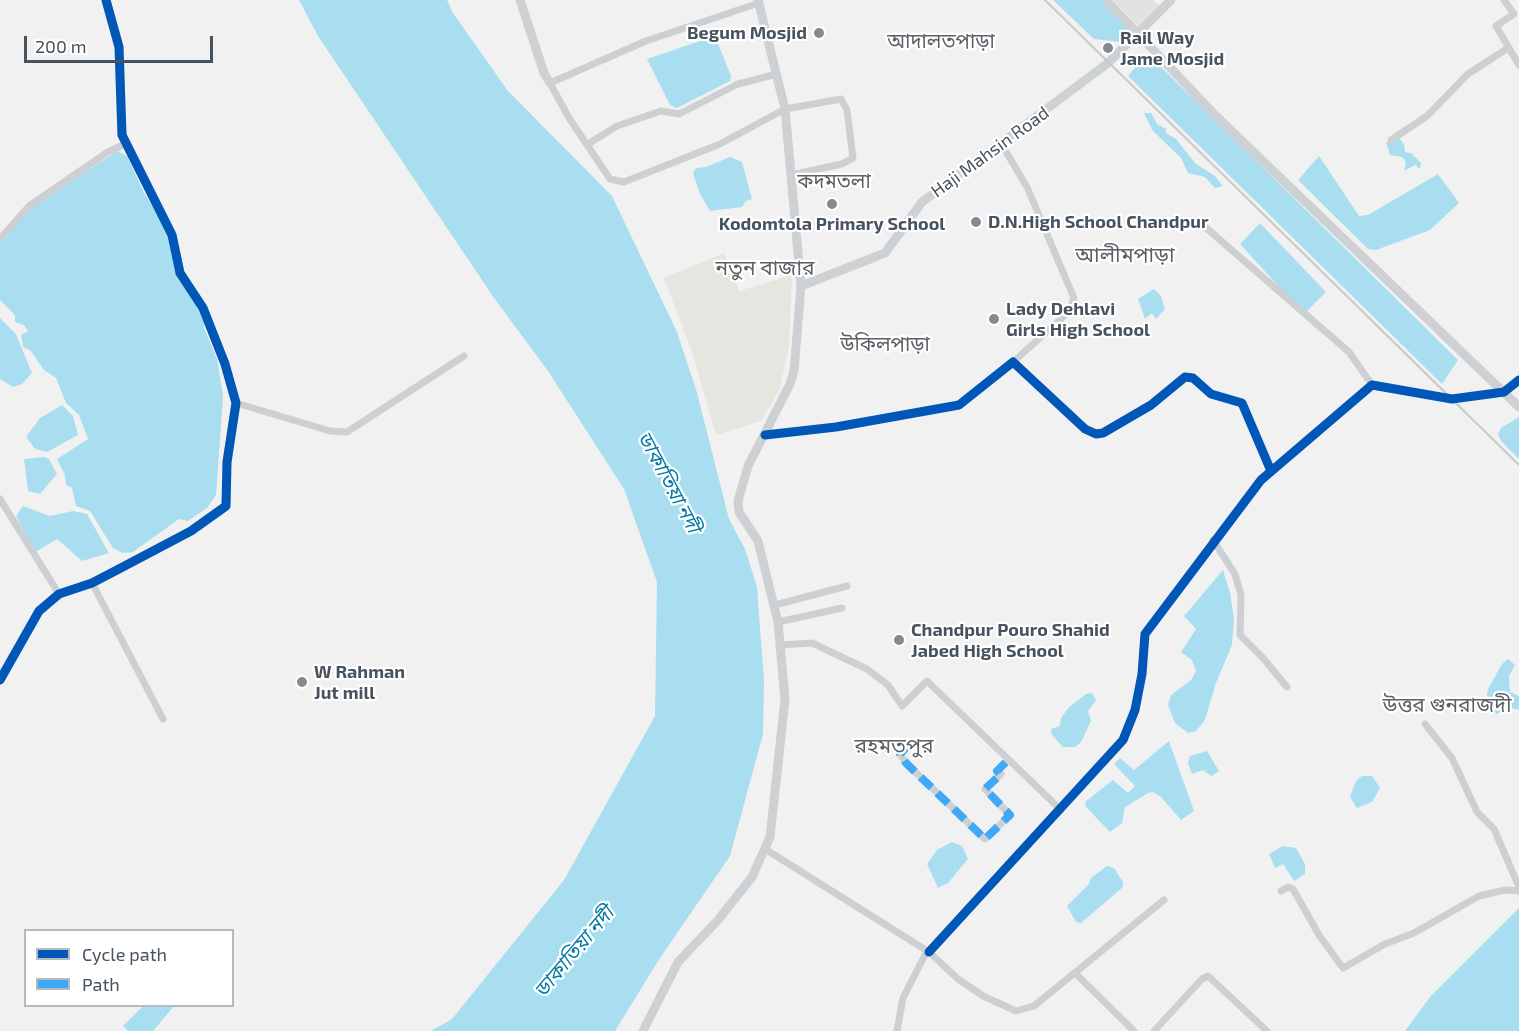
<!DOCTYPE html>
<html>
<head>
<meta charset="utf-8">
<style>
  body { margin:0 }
  #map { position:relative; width:1519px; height:1031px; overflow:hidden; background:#f2f1f1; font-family:"Exo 2",sans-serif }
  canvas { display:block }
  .legend { position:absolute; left:24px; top:929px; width:210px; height:78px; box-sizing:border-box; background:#fff; border:2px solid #b5babf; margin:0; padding:8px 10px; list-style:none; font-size:18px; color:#47535f }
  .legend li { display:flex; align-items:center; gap:12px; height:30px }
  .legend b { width:30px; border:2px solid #b5babf }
  .scale { position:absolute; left:24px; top:36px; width:189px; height:27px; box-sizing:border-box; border:3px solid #47535f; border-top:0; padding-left:8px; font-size:18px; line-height:21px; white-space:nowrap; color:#47535f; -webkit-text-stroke:4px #fff; paint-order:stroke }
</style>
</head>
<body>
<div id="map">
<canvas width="1519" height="1031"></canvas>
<ul class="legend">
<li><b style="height:8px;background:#0057b8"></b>Cycle path</li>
<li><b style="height:8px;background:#3fa9f5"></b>Path</li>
</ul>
<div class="scale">200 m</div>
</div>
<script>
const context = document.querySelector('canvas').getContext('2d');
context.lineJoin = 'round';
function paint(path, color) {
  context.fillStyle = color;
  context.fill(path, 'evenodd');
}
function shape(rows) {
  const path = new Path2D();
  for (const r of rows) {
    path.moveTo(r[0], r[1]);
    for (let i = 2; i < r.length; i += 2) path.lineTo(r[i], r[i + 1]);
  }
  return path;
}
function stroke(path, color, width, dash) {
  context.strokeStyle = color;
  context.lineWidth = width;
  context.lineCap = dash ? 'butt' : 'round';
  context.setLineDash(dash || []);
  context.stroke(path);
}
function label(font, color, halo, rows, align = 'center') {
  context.font = font + ' "Exo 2","Noto Sans Bengali",sans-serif';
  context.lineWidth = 4.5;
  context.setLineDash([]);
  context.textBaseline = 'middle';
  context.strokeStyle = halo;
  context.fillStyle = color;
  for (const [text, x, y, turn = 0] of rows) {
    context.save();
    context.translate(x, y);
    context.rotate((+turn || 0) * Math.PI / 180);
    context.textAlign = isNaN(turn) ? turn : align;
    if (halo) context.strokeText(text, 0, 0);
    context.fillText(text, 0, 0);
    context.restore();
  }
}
paint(shape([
  [724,253,739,291,792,275,789,347,779,391,761,421,716,435,692,352,664,278]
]), '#e6e5df');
paint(shape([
  [1113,0,1153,0,1160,6,1139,27]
]), '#e3e2e3');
paint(shape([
  [299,0,447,0,453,13,508,91,612,196,677,332,696,389,729,519,745,549,757,587,764,681,763,734,730,856,660,958,615,1031,431,1031,452,1019,564,880,655,716,657,582,624,489,548,371,494,298,318,36],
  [1053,0,1102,0,1132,33,1120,42,1094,39],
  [715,36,731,76,730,81,677,108,670,105,647,59],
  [1155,61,1458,360,1442,384,1128,76,1138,64],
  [1144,113,1151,113,1157,124,1166,129,1166,133,1176,139,1195,163,1215,176,1223,186,1215,188,1205,177,1188,173,1181,158,1152,130],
  [1399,138,1404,144,1405,152,1411,153,1421,163,1420,169,1415,165,1404,171,1406,162,1402,157,1390,155,1386,142],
  [117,151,127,156,144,193,172,235,180,276,205,307,204,328,217,359,223,396,216,495,207,508,188,521,179,519,133,552,122,553,113,548,90,511,76,506,72,488,66,485,65,475,57,459,88,439,79,415,66,403,56,378,44,370,30,350,23,347,21,335,28,331,24,325,15,322,15,315,0,300,0,240,28,210],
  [1319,156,1359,216,1368,215,1438,174,1459,203,1430,230,1376,250,1368,249,1298,180],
  [730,157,742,162,752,199,746,201,742,207,710,211,700,194,693,173,696,168,706,167],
  [1260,223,1326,292,1304,314,1240,244],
  [1154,289,1161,296,1165,309,1156,319,1152,313,1145,319,1138,299],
  [0,318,16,334,32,373,22,384,13,387,0,379],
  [62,405,73,416,78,435,47,452,35,449,26,437,40,418],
  [1519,417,1519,459,1501,441,1498,434,1501,428],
  [44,457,49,459,57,474,40,494,28,491,24,459],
  [23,506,50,516,73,511,87,514,109,553,82,561,57,539,37,551,30,544,16,516],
  [1223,570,1230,593,1234,619,1232,645,1216,683,1205,720,1196,731,1188,733,1175,723,1168,705,1171,695,1191,680,1196,671,1192,660,1181,652,1196,629,1184,616],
  [1508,659,1515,665,1509,676,1510,692,1519,696,1519,710,1507,707,1497,714,1492,710,1487,696,1488,689,1502,664],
  [1092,693,1096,700,1088,711,1091,721,1081,742,1075,747,1063,747,1052,735,1051,729,1060,726,1061,718,1069,707,1086,694],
  [1169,741,1194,811,1181,820,1161,797,1153,792,1148,793,1125,807,1122,823,1110,832,1086,807,1085,802,1113,780,1128,793,1135,786,1114,764,1120,758,1134,770],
  [1207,751,1219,771,1211,776,1203,770,1192,774,1188,763,1190,756],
  [1362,776,1372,776,1380,788,1372,802,1357,808,1350,797,1356,781],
  [952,842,962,846,968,859,948,883,938,888,927,864,937,850],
  [1283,846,1296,848,1305,864,1305,874,1294,881,1283,864,1275,868,1269,854],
  [1107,866,1114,868,1123,882,1123,887,1081,923,1076,922,1067,906,1089,884,1091,878],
  [1519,908,1519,1031,1405,1031,1430,997],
  [143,1006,174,1006,153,1031,128,1031,123,1026]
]), '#a8def0');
stroke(shape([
  [1504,0,1514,14,1496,26,1519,65],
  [759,3,646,41,550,83,569,118,610,179,624,182,720,144,785,109,841,99,847,110,853,158,842,164,791,175],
  [1391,140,1427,116,1468,74,1508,48],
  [588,144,617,126,661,111,679,114,738,84,777,74],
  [1002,145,1027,187,1074,298,1071,307,1061,319,1013,362],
  [1204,226,1349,352,1372,385],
  [0,239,29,206,108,152,125,144],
  [236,403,330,431,347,432,464,356],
  [765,435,836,427,959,405,1013,362,1085,429,1096,434,1103,433,1151,405,1185,377,1193,378,1211,394,1242,403,1271,471],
  [0,499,59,594],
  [1213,540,1235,574,1241,595,1240,635,1263,658,1287,687],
  [92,583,163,719],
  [775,605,847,586],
  [778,622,842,608],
  [779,645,812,643,867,669,888,685,902,706,927,681,1061,810],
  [1425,724,1452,758,1477,812,1494,829,1519,887],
  [910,743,900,754,906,763,985,839,1010,815,985,789,1001,774,997,771,1008,760],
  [765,849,929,952,958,979,983,996,1016,1011,1034,1006,1164,900],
  [1281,891,1288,887,1293,889,1319,935,1343,968,1385,944,1414,933,1479,896,1505,890,1519,891],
  [929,952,1123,740,1135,710,1142,674,1145,634,1261,480,1372,385,1452,399,1504,392],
  [1075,973,1134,1031],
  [897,1031,903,998,927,951],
  [1154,1031,1202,979,1208,976,1267,1031]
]), '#cdd0d2', 7);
stroke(shape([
  [520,0,544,73,550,83],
  [1106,0,1216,116,1519,407],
  [801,286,885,253,922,202,1108,63,1171,0],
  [1504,392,1519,380],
  [0,680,39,611,59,594,92,583,117,570,191,531,226,506,227,462,236,403,225,364,203,308,180,273,172,235,122,135,119,47,106,0],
  [643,1031,678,962,718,920,752,877,770,837,785,699,778,622,758,541,739,512,738,501,748,466,790,384,794,371,801,286,785,109,758,0]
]), '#ced1d4', 9);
stroke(shape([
  [1045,0,1519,465]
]), '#c7c9cb', 2);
stroke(shape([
  [910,743,900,754,906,763,985,839,1010,815,985,789,1001,774,997,771,1008,760]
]), '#3fa9f5', 8, [15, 8]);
stroke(shape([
  [765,435,836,427,959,405,1013,362,1085,429,1096,434,1103,433,1151,405,1185,377,1193,378,1211,394,1242,403,1271,471],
  [0,680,39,611,59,594,92,583,117,570,191,531,226,506,227,462,236,403,225,364,203,308,180,273,172,235,122,135,119,47,106,0],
  [929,952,1123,740,1135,710,1142,674,1145,634,1261,480,1372,385,1452,399,1504,392,1519,380]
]), '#0057b8', 9);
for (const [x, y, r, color] of [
  [819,33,6,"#838a92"],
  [1108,48,6,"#838a92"],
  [832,204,6,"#838a92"],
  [976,222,6,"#838a92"],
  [994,319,6,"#838a92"],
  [899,640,6,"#838a92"],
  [302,682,6,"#838a92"]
]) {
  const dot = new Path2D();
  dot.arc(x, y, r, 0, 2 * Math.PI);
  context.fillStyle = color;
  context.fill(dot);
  stroke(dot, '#fff', 2);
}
label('bold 18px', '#47535f', '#fff', [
  ["Begum Mosjid",807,33,"right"],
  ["Rail Way",1120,38],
  ["Jame Mosjid",1120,59],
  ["D.N.High School Chandpur",988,222],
  ["Kodomtola Primary School",832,224,"center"],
  ["Lady Dehlavi",1006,309],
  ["Girls High School",1006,330],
  ["Chandpur Pouro Shahid",911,630],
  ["Jabed High School",911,651],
  ["W Rahman",314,672],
  ["Jut mill",314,693]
], 'left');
label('18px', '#47535f', '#fff', [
  ["Haji Mahsin Road",990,152,-36]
]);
label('20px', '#5c6066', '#fff', [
  ["আদালতপাড়া",941,41],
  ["কদমতলা",834,181],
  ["উকিলপাড়া",885,344]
]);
label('italic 20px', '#077ba4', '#fff', [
  ["ডাকাতিয়া নদী",669,482,62],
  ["ডাকাতিয়া নদী",574,952,-50]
]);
label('21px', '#5c6066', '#fff', [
  ["আলীমপাড়া",1125,255],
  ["নতুন বাজার",765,268],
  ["উত্তর গুনরাজদী",1447,705],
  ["রহমতপুর",894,746]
]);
</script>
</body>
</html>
